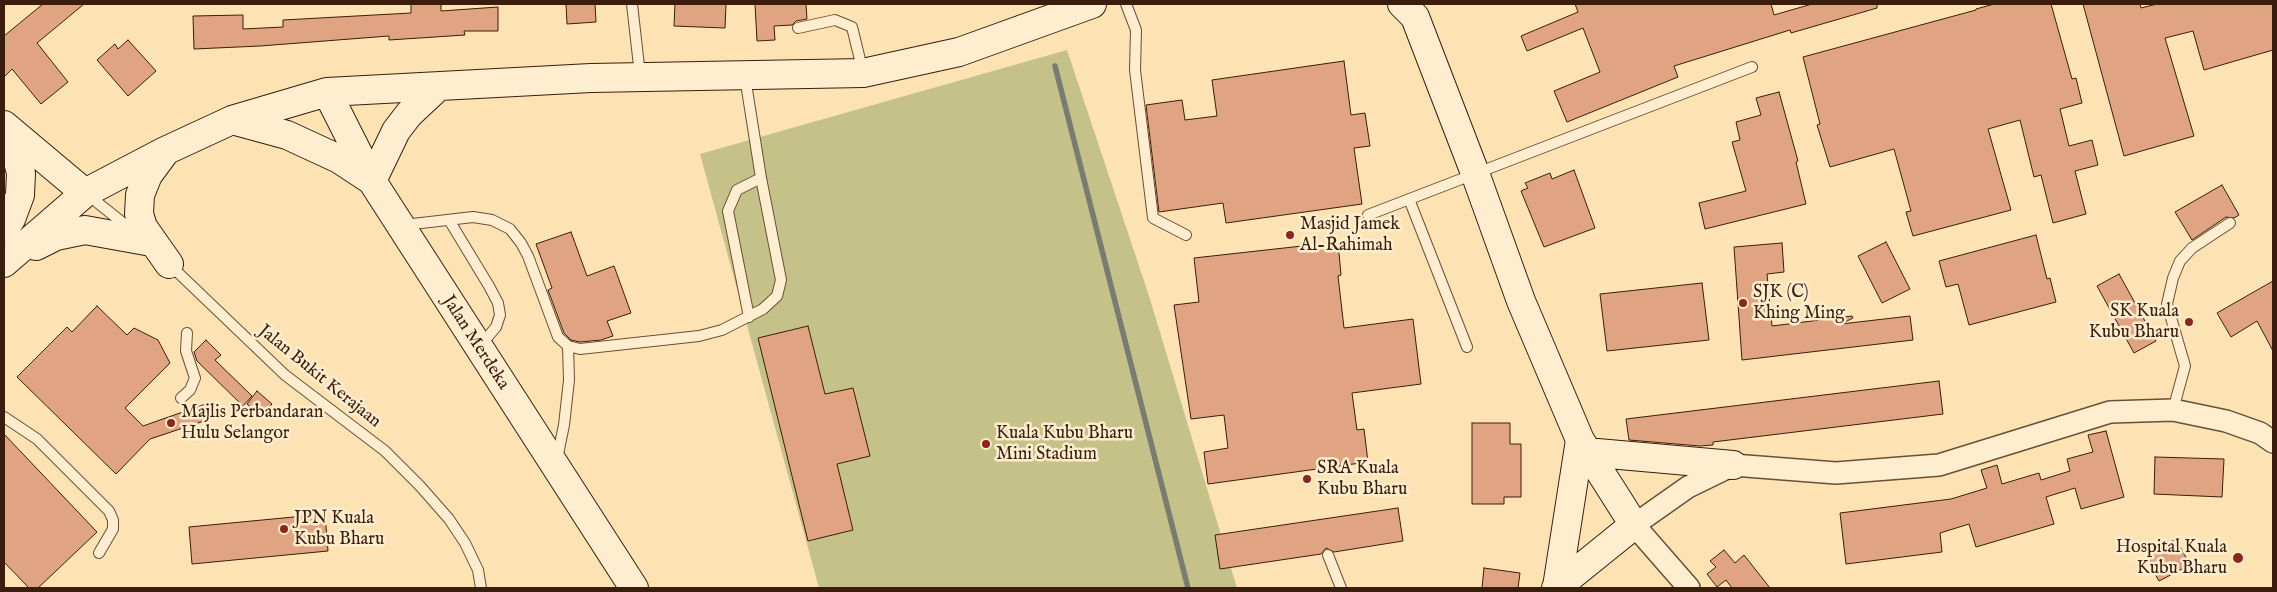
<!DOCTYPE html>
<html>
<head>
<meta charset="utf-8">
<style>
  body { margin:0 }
  #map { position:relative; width:2277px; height:592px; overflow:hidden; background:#fde3b4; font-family:"IM FELL English",serif }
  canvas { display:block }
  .frame { position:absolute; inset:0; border:5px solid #3a1d0c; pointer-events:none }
</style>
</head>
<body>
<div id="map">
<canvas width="2277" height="592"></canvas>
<div class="frame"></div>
</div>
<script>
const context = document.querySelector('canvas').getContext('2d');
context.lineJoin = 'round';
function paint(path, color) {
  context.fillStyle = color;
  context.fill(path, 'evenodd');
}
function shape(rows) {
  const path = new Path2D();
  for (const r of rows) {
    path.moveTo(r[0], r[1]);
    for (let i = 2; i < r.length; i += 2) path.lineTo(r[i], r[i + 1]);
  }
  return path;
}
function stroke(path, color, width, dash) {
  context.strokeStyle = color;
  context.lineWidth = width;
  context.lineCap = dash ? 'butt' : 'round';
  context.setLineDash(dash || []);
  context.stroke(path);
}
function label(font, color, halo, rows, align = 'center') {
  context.font = font + ' "IM FELL English",serif';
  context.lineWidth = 5;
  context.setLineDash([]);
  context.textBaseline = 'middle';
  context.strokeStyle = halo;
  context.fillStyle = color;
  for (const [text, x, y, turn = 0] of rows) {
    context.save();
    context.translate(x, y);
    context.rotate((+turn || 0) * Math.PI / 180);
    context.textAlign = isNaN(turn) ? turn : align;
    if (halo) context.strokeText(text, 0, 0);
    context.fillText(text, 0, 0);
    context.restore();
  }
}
paint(shape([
  [1067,50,1150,299,1237,588,819,588,700,154]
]), '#c5c289');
stroke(shape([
  [1055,66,1188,588]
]), '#797c73', 5.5);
const building = shape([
  [43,4,84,4,37,43,68,82,41,104,12,69,4,77,4,36,43,4],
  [411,4,441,4,441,11,498,7,498,31,464,31,465,35,389,40,389,36,260,46,194,49,193,16,243,15,243,29,283,27,283,20,411,13,411,4],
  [566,4,595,4,596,22,567,24,566,4],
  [675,4,726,4,725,28,674,26,675,4],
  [755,4,806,4,807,19,796,21,792,25,774,26,775,40,757,41,755,4],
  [1575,4,1771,4,1774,15,1812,4,1877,4,1877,8,1791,33,1790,30,1674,66,1678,77,1567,122,1554,91,1600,72,1583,28,1527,51,1521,36,1578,12,1575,4],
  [1994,4,2051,4,2072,79,2076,78,2082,103,2060,109,2069,146,2092,140,2098,165,2075,171,2086,214,2053,223,2041,175,2034,177,2020,120,1988,129,2011,210,1913,236,1906,212,1911,211,1894,149,1830,167,1817,125,1820,124,1803,57,1976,10,1976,9,1994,4],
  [2083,4,2140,4,2141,8,2157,4,2273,4,2273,50,2204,70,2193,31,2165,38,2194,136,2124,156,2083,4],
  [128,40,156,71,128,96,97,60,115,44,118,49,128,40],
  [1344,61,1351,115,1365,113,1370,146,1354,148,1362,204,1226,223,1223,203,1159,212,1146,105,1182,100,1185,120,1217,116,1212,80,1344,61],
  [1779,92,1798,161,1796,162,1806,204,1705,229,1699,203,1746,191,1732,142,1740,140,1736,122,1761,115,1756,98,1779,92],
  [1574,170,1595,228,1544,247,1521,191,1528,188,1525,183,1550,173,1552,179,1574,170],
  [2222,185,2239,215,2234,218,2226,217,2192,240,2175,212,2222,185],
  [571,232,587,276,614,266,631,313,607,321,613,336,601,340,580,342,571,340,564,333,548,290,552,288,536,244,571,232],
  [2036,235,2047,279,2050,278,2056,302,1969,325,1958,284,1946,287,1939,261,2036,235],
  [1338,242,1341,275,1338,276,1344,328,1413,319,1421,384,1352,393,1357,430,1364,429,1368,462,1208,484,1204,452,1228,448,1224,415,1191,419,1174,305,1199,302,1194,258,1338,242],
  [1886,242,1910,289,1882,303,1858,256,1886,242],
  [1782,243,1784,272,1767,274,1772,326,1852,316,1853,318,1841,324,1910,316,1913,340,1742,360,1734,247,1782,243],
  [2119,274,2156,341,2134,353,2097,286,2119,274],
  [2273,281,2273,351,2257,321,2231,337,2217,313,2273,281],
  [1702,283,1709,340,1607,351,1600,294,1702,283],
  [97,306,127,335,134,328,158,340,170,363,125,408,143,426,214,401,219,416,150,439,116,474,17,377,67,327,72,332,97,306],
  [808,326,825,394,853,388,870,456,837,464,853,530,808,541,758,338,808,326],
  [206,340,221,355,215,360,252,396,243,406,197,361,194,352,206,340],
  [1939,381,1943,414,1713,442,1713,445,1700,446,1629,440,1626,419,1939,381],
  [257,391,272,404,262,416,247,404,257,391],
  [1472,423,1510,423,1510,444,1521,444,1521,497,1504,497,1504,504,1472,504,1472,423],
  [2106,431,2124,497,2081,509,2075,488,2046,497,2054,524,1976,547,1969,524,1940,533,1942,552,1846,564,1840,513,1951,499,1987,488,1981,470,1997,465,2002,484,2039,473,2041,480,2070,471,2067,459,2093,452,2088,435,2106,431],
  [4,434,97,532,38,588,29,588,4,562,4,434],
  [2155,457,2224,459,2222,497,2154,494,2155,457],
  [1398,508,1403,541,1334,552,1326,548,1321,554,1220,569,1215,535,1398,508],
  [325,514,328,551,192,564,189,527,325,514],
  [2176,539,2190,565,2159,581,2150,565,2151,552,2176,539],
  [1724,550,1735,563,1744,555,1770,588,1732,588,1726,580,1717,587,1707,574,1716,567,1710,561,1724,550],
  [1484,568,1520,573,1518,588,1482,588,1484,568]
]);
paint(building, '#e0a482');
stroke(building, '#3a1d0c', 1);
const lane = shape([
  [632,4,640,75],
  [1126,4,1136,30,1135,70,1153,218,1186,235],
  [798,28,835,20,852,27,863,72],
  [88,195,133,231],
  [1409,199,1467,347],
  [1368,215,1752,67],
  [449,220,489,286,498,303,500,315,496,327,480,346],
  [404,225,473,217,492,220,510,229,521,243,528,256,558,337,568,346,580,349,699,336,722,330,763,309,777,296,781,280,761,178,745,77],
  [170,265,285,375,385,451,420,486,449,519,465,543,478,570,481,588],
  [749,317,728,211,737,190,761,178],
  [181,398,190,390,195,378,186,351,187,333],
  [2173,410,2185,366,2167,304,2173,278,2180,261,2192,248,2230,223],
  [4,417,37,439,109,511,113,520,113,529,99,553],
  [557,459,564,425,569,380,568,346],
  [1328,555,1341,588]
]);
const street = shape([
  [1689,588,1634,525,1688,487,1733,465,1836,473,1939,465,2110,412,2173,410,2226,421,2260,433,2273,442]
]);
const secondary = shape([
  [1402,4,1415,17,1475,173,1521,301,1580,440,1634,525,1556,588],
  [327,92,372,181,634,588],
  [232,120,287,135,339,159,371,180],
  [4,125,85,193],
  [4,140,17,158,21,173,20,195,11,219,4,229],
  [165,152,148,175,140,195,139,214,143,227,169,264],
  [372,181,396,131,409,114,439,86],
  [36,246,56,236,85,230,146,241],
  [4,263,85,193,165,151,232,120,327,92,591,78,863,73,959,52,1092,4],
  [1586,452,1733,465],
  [1557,587,1580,440]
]);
stroke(lane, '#6b4e36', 12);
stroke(street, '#6b4e36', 24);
stroke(secondary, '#3a1d0c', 30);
stroke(lane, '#feedce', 10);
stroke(street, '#feedce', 21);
stroke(secondary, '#feedce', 28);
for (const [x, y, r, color] of [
  [1290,235,5,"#8f2418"],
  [1743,303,5,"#8f2418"],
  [2189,322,5,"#8f2418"],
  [171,423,5,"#8f2418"],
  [986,444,5,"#8f2418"],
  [1307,479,5,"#8f2418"],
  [284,529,5,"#8f2418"],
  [2238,558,6,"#8f2418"]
]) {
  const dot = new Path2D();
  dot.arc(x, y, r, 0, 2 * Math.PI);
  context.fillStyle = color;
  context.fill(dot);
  stroke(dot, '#feedce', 2);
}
label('18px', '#3a1d0c', '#feedce', [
  ["Masjid Jamek",1300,225],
  ["Al-Rahimah",1300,246],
  ["SJK (C)",1753,293],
  ["Khing Ming",1753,314],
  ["SK Kuala",2179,312,"right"],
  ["Kubu Bharu",2179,333,"right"],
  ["Majlis Perbandaran",181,413],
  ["Hulu Selangor",181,434],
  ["Kuala Kubu Bharu",996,434],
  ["Mini Stadium",996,455],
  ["SRA Kuala",1317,469],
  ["Kubu Bharu",1317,490],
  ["JPN Kuala",294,519],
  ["Kubu Bharu",294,540],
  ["Hospital Kuala",2227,548,"right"],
  ["Kubu Bharu",2227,569,"right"]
], 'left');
label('18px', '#3a1d0c', '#feedce', [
  ["Jalan Merdeka",475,343,57],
  ["Jalan Bukit Kerajaan",319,377,39]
]);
</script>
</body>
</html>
